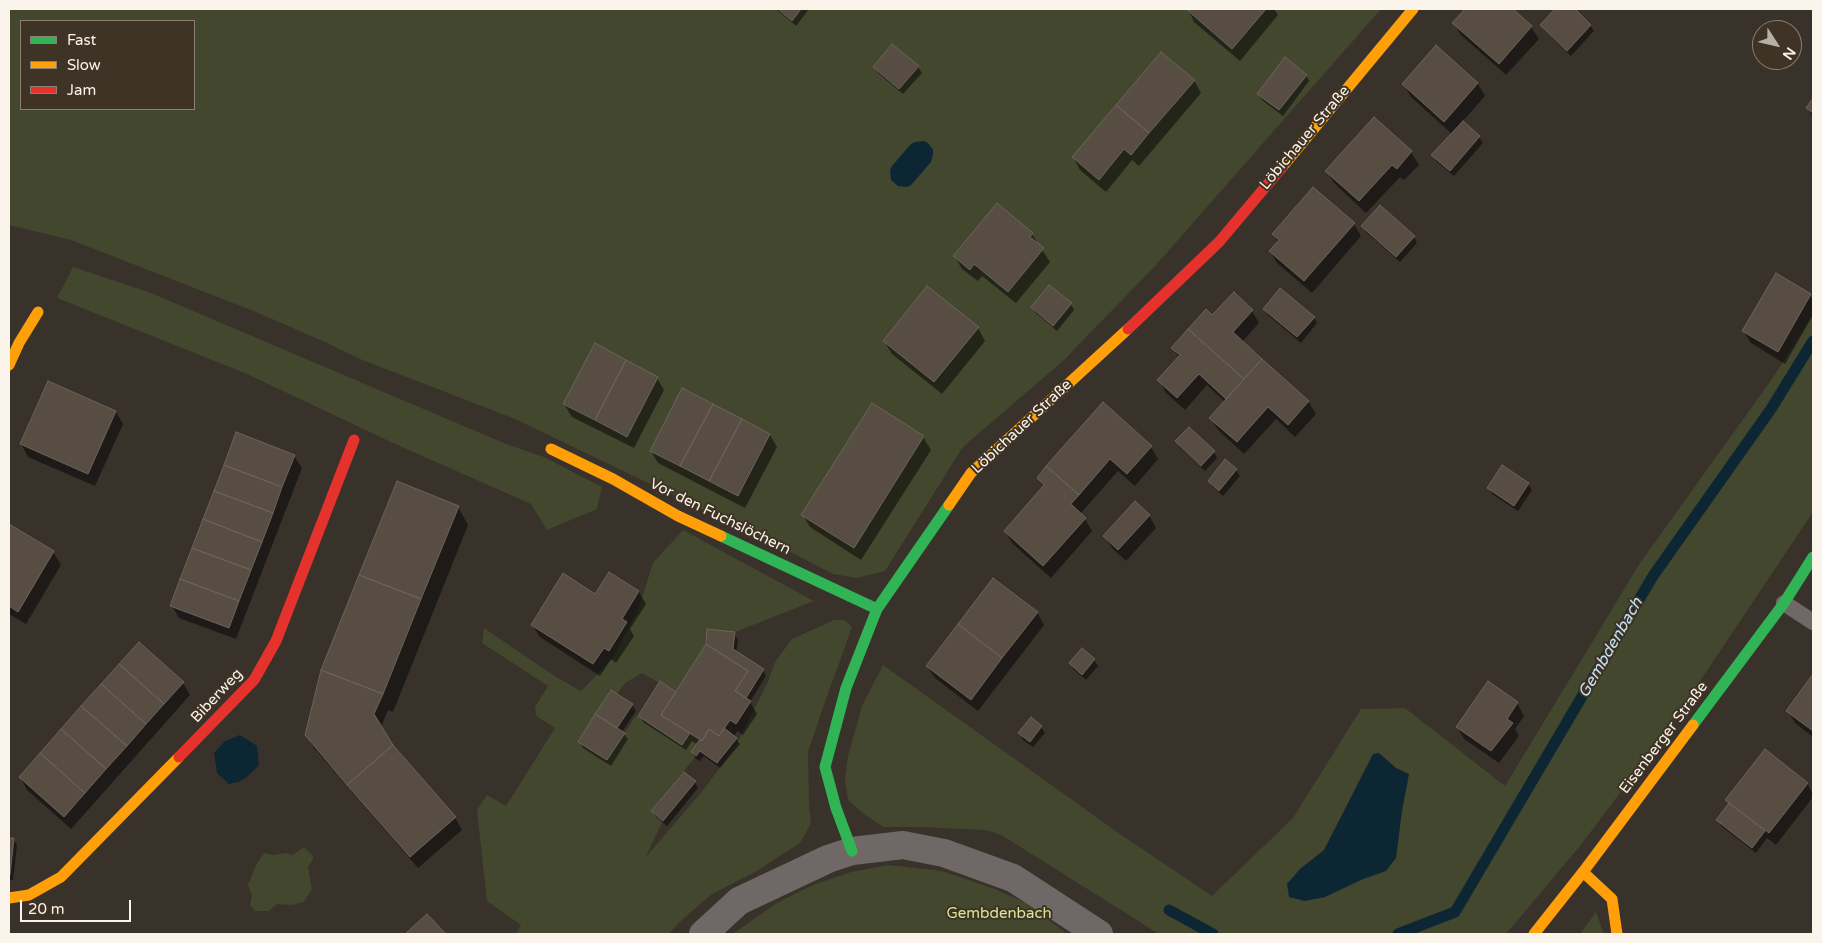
<!DOCTYPE html>
<html>
<head>
<meta charset="utf-8">
<style>
  body { margin:0 }
  #map { position:relative; width:1822px; height:943px; overflow:hidden; background:#39322b; font-family:"Varela Round",sans-serif }
  canvas { display:block }
  .frame { position:absolute; inset:0; border:10px solid #fbf4ea; pointer-events:none }
  .legend { position:absolute; left:20px; top:20px; width:175px; height:90px; box-sizing:border-box; background:#3f3325; border:1px solid #8a8074; margin:0; padding:6px 9px; list-style:none; font-size:15px; color:#fbf4ea }
  .legend li { display:flex; align-items:center; gap:10px; height:25px }
  .legend b { width:25px; border:1px solid #8a8074 }
  .north { position:absolute; left:1752px; top:20px; width:50px; height:50px; box-sizing:border-box; background:#3f3325; border:1px solid #8a8074; border-radius:50%; rotate:125deg; font-size:14px; font-weight:700; line-height:20px; text-align:center; color:#fbf4ea }
  .north::after { content:''; display:block; margin:auto; width:18px; height:22px; background:#b7b0a7; clip-path:polygon(50% 0,100% 100%,50% 72%,0 100%) }
  .scale { position:absolute; left:20px; top:900px; width:111px; height:22px; box-sizing:border-box; border:2px solid #fbf4ea; border-top:0; padding-left:6px; font-size:15px; line-height:18px; white-space:nowrap; color:#fbf4ea; -webkit-text-stroke:4px #3f3325; paint-order:stroke }
</style>
</head>
<body>
<div id="map">
<canvas width="1822" height="943"></canvas>
<div class="frame"></div>
<ul class="legend">
<li><b style="height:6px;background:#30b455"></b>Fast</li>
<li><b style="height:6px;background:#ff9f0a"></b>Slow</li>
<li><b style="height:6px;background:#e5322d"></b>Jam</li>
</ul>
<div class="north">N</div>
<div class="scale">20 m</div>
</div>
<script>
const context = document.querySelector('canvas').getContext('2d');
context.lineJoin = 'round';
function paint(path, color) {
  context.fillStyle = color;
  context.fill(path, 'evenodd');
}
function shape(rows) {
  const path = new Path2D();
  for (const r of rows) {
    path.moveTo(r[0], r[1]);
    for (let i = 2; i < r.length; i += 2) path.lineTo(r[i], r[i + 1]);
  }
  return path;
}
function stroke(path, color, width, dash) {
  context.strokeStyle = color;
  context.lineWidth = width;
  context.lineCap = dash ? 'butt' : 'round';
  context.setLineDash(dash || []);
  context.stroke(path);
}
function label(font, color, halo, rows, align = 'center') {
  context.font = font + ' "Varela Round",sans-serif';
  context.lineWidth = 4;
  context.setLineDash([]);
  context.textBaseline = 'middle';
  context.strokeStyle = halo;
  context.fillStyle = color;
  for (const [text, x, y, turn = 0] of rows) {
    context.save();
    context.translate(x, y);
    context.rotate((+turn || 0) * Math.PI / 180);
    context.textAlign = isNaN(turn) ? turn : align;
    if (halo) context.strokeText(text, 0, 0);
    context.fillText(text, 0, 0);
    context.restore();
  }
}
paint(shape([
  [9,9,1381,9,1156,265,1062,362,963,447,885,571,857,578,833,574,771,542,515,419,360,359,327,343,256,312,71,240,9,225],
  [21,21,194,21,194,109,21,109],
  [73,267,151,293,506,444,544,457,602,487,597,509,547,530,531,504,393,443,247,374,57,298],
  [1813,314,1813,512,1666,732,1580,846,1506,934,1159,934,1003,836,993,832,985,830,918,827,883,827,864,814,848,800,845,779,848,756,862,706,883,665,1120,834,1212,896,1293,818,1361,709,1405,708,1505,786,1640,563,1772,379],
  [683,530,814,601,735,632,707,630,706,644,676,692,642,673,625,683,617,694,610,690,578,742,608,760,636,715,682,744,690,733,700,739,691,752,696,756,651,811,663,821,645,858,704,789,735,747,767,684,775,662,792,639,834,620,845,620,852,627,824,705,808,752,809,807,811,823,800,843,755,872,712,894,683,919,668,934,516,934,521,925,487,901,477,810,487,795,506,806,555,728,536,716,535,707,548,686,482,643,484,628,556,677,581,691,612,659,638,610,653,563],
  [304,847,314,857,308,867,312,889,304,902,292,905,277,904,269,911,255,911,250,905,252,895,248,885,256,865,264,853,273,855,287,853,292,855],
  [888,865,942,871,995,889,1028,904,1067,934,733,934,775,904,813,885,851,872],
  [1596,912,1604,934,1580,934]
]), '#42472d');
paint(shape([
  [924,141,928,143,933,150,933,154,931,162,911,185,907,187,898,186,891,180,890,170,892,166,911,144,915,142],
  [240,735,257,746,259,765,246,778,238,782,229,784,217,773,214,753,225,741],
  [1379,753,1396,768,1409,774,1402,811,1396,858,1386,871,1363,879,1325,897,1305,901,1289,897,1287,884,1300,869,1324,850,1373,754]
]), '#0c2633');
paint(shape([
  [776,9,809,9,796,26],
  [1188,9,1274,9,1278,15,1240,61,1194,22],
  [1466,9,1511,9,1531,27,1539,39,1506,75,1461,35,1454,23],
  [1557,9,1573,9,1590,25,1594,31,1571,56,1545,31,1541,25],
  [875,67,918,67,922,73,903,94,878,73],
  [1306,75,1309,81,1283,116,1262,100,1258,94],
  [1194,80,1201,93,1139,166,1132,160,1106,192,1080,170,1073,157],
  [1478,84,1485,96,1462,122,1479,137,1483,143,1454,176,1436,161,1433,155,1452,134,1411,97,1404,85],
  [1813,100,1813,118,1808,109],
  [1374,118,1411,152,1419,165,1404,180,1400,177,1366,213,1334,183,1327,171],
  [1354,224,1361,236,1312,293,1277,263,1270,251,1278,242,1273,234],
  [1363,226,1414,237,1417,243,1400,262,1366,232],
  [1032,234,1050,262,1016,303,982,276,978,281,962,269,955,257],
  [1776,275,1810,295,1813,300,1813,315,1785,364,1751,343,1743,331],
  [1234,294,1252,311,1259,323,1242,342,1308,401,1316,414,1295,437,1276,419,1244,454,1218,430,1211,418,1225,402,1207,385,1185,410,1166,393,1159,380,1179,358,1173,348,1212,317],
  [1071,304,1074,310,1057,331,1036,313,1032,307],
  [1264,309,1314,317,1317,323,1301,343,1268,315],
  [978,328,985,341,942,394,892,354,884,341],
  [657,378,664,390,634,448,572,417,564,404],
  [683,390,770,435,777,447,745,508,658,463,651,451],
  [872,405,923,437,931,450,861,560,810,527,803,515],
  [116,412,123,424,95,486,28,457,21,444],
  [1176,441,1214,452,1217,458,1205,471,1180,447],
  [1151,447,1158,459,1135,486,1118,471,1080,514,1085,519,1092,531,1051,578,1013,544,1005,531,1044,488,1038,478],
  [294,456,302,468,236,639,179,618,172,606],
  [1226,461,1236,470,1240,476,1223,496,1213,487,1209,481],
  [1502,467,1528,484,1532,490,1518,511,1492,494,1489,488],
  [458,507,468,525,393,712,388,710,381,727,392,746,455,817,462,830,418,868,314,748,306,735],
  [1149,515,1156,528,1126,561,1112,548,1104,536],
  [9,526,53,552,61,565,26,624,9,614],
  [610,574,639,592,646,604,630,629,634,636,616,663,611,659,600,676,540,637,532,625,596,596],
  [1037,612,1044,625,978,711,935,678,927,666],
  [734,634,738,640,736,653,763,670,766,676,750,702,757,714,743,735,737,731,734,737,740,744,720,768,704,756,700,761,696,759,692,753,698,745,692,741,686,750,643,722,640,716,676,693],
  [1082,650,1094,660,1098,666,1086,680,1074,670,1070,664],
  [1813,676,1813,737,1795,723,1788,711],
  [183,683,190,695,71,829,27,790,20,777],
  [1517,703,1524,716,1515,729,1519,736,1499,763,1464,739,1457,727],
  [632,705,636,711,622,732,628,739,611,766,583,748,580,742],
  [1032,719,1041,727,1045,733,1033,747,1023,740,1020,734],
  [695,782,698,788,667,826,656,817,652,811],
  [1807,783,1813,794,1813,797,1776,845,1767,838,1756,853,1721,826,1718,820,1730,805,1727,800],
  [9,839,13,839,17,845,13,880,9,880]
]), '#0007');
stroke(shape([
  [1169,910,1213,934],
  [1398,934,1455,912,1653,576,1771,409,1813,341]
]), '#0c2633', 11);
const building = shape([
  [778,9,801,9,792,21,778,9],
  [1186,9,1266,9,1232,49,1186,9],
  [1465,9,1513,9,1532,26,1499,64,1452,23,1465,9],
  [1555,9,1575,9,1591,25,1567,51,1540,25,1555,9],
  [892,44,919,66,899,89,873,67,892,44],
  [1436,45,1478,83,1444,122,1402,84,1436,45],
  [1161,52,1195,80,1149,133,1116,105,1161,52],
  [1285,57,1307,75,1279,110,1257,94,1285,57],
  [1813,98,1813,113,1806,108,1813,98],
  [1116,105,1149,133,1131,155,1124,149,1099,180,1072,157,1116,105],
  [1374,117,1412,151,1397,169,1392,165,1359,201,1325,171,1374,117],
  [1463,121,1480,136,1450,171,1431,155,1463,121],
  [1313,187,1355,223,1304,281,1269,251,1279,240,1272,234,1313,187],
  [997,203,1033,233,1030,237,1044,248,1008,292,974,264,970,270,953,256,997,203],
  [1380,205,1415,236,1396,257,1361,226,1380,205],
  [1776,273,1811,294,1778,352,1742,331,1776,273],
  [1049,285,1072,303,1053,326,1031,307,1049,285],
  [927,286,979,327,934,382,883,341,927,286],
  [1280,288,1315,317,1297,337,1263,309,1280,288],
  [1234,292,1253,310,1233,332,1262,359,1244,379,1188,329,1206,309,1212,315,1234,292],
  [1188,329,1244,379,1226,399,1199,374,1177,398,1157,380,1180,355,1171,348,1188,329],
  [595,343,626,360,595,420,563,404,595,343],
  [1262,359,1309,401,1288,425,1268,407,1237,442,1209,418,1262,359],
  [626,360,658,377,627,437,595,420,626,360],
  [48,381,116,411,88,474,20,444,48,381],
  [682,388,713,404,680,466,650,451,682,388],
  [1103,402,1152,446,1127,474,1110,459,1079,495,1046,466,1103,402],
  [872,403,924,436,854,548,801,515,872,403],
  [713,404,742,419,709,481,680,466,713,404],
  [742,419,770,434,738,496,709,481,742,419],
  [1189,427,1215,451,1201,466,1175,441,1189,427],
  [236,432,295,455,282,487,224,465,236,432],
  [1225,459,1237,469,1219,491,1208,481,1225,459],
  [224,465,282,487,273,513,214,491,224,465],
  [1502,465,1529,483,1514,506,1487,488,1502,465],
  [1046,466,1079,495,1071,504,1086,518,1043,566,1004,531,1044,485,1037,478,1046,466],
  [397,481,459,506,421,599,359,575,397,481],
  [214,491,273,513,262,542,203,519,214,491],
  [1135,501,1150,515,1118,550,1103,536,1135,501],
  [203,519,262,542,251,570,192,548,203,519],
  [9,524,54,551,18,612,9,606,9,524],
  [192,548,251,570,239,601,180,579,192,548],
  [609,572,639,591,622,619,627,622,609,651,604,648,593,664,531,625,563,573,595,594,609,572],
  [359,575,421,599,383,694,321,670,359,575],
  [993,578,1038,612,1002,658,958,624,993,578],
  [180,579,239,601,229,628,170,606,180,579],
  [958,624,1002,658,971,700,926,666,958,624],
  [707,629,735,632,733,649,764,669,746,698,735,691,748,671,706,644,707,629],
  [139,642,184,682,164,704,119,664,139,642],
  [706,644,748,671,735,691,751,701,736,724,730,720,719,736,709,729,702,741,661,715,706,644],
  [1082,648,1095,659,1082,675,1069,663,1082,648],
  [119,664,164,704,146,724,101,684,119,664],
  [321,670,383,694,374,714,393,745,347,785,305,735,321,670],
  [1813,674,1813,731,1786,711,1813,674],
  [660,681,676,692,661,715,690,733,682,745,638,716,660,681],
  [1488,681,1518,702,1507,719,1513,723,1491,751,1456,727,1488,681],
  [101,684,146,724,127,746,81,706,101,684],
  [611,690,633,704,617,728,595,714,611,690],
  [81,706,127,746,106,769,61,729,81,706],
  [595,714,625,733,607,760,578,742,595,714],
  [1031,717,1042,726,1030,742,1018,733,1031,717],
  [724,728,737,738,717,763,700,751,696,756,691,752,700,739,702,741,709,729,719,736,724,728],
  [61,729,106,769,85,793,40,753,61,729],
  [393,745,456,817,410,857,347,785,393,745],
  [1765,749,1808,783,1769,833,1725,800,1765,749],
  [40,753,85,793,64,817,19,777,40,753],
  [684,772,696,781,663,821,651,811,684,772],
  [1729,803,1765,831,1752,848,1716,820,1729,803],
  [9,838,14,838,10,875,9,874,9,838],
  [427,914,446,934,405,934,427,914]
]);
paint(building, '#584d43');
stroke(building, '#6a645e', 1);
stroke(shape([
  [1784,603,1813,622]
]), '#706866', 16);
stroke(shape([
  [703,934,739,901,828,859,852,851,903,845,944,853,1013,878,1099,934]
]), '#706866', 28);
stroke(shape([
  [721,536,877,609],
  [1693,725,1784,603,1813,557],
  [852,851,836,808,825,767,846,688,877,609,949,505]
]), '#30b455', 11);
stroke(shape([
  [1283,166,1413,9],
  [9,365,19,343,38,312],
  [551,449,613,479,678,516,721,536],
  [949,505,971,473,1128,329],
  [1583,872,1612,899,1617,934],
  [9,898,29,895,61,877,179,757],
  [1534,934,1583,872,1693,725]
]), '#ff9f0a', 11);
stroke(shape([
  [1128,329,1219,242,1283,166],
  [179,757,254,680,276,641,354,440]
]), '#e5322d', 11);
label('15px', '#fbf4ea', '#3f3325', [
  ["Löbichauer Straße",1305,138,-50],
  ["Löbichauer Straße",1022,427,-43],
  ["Vor den Fuchslöchern",720,517,26],
  ["Biberweg",217,696,-47],
  ["Eisenberger Straße",1664,738,-53]
]);
label('15px', '#d3e998', '#3f3325', [
  ["Gembdenbach",999,914]
]);
label('italic 16px', '#c3e3f6', '#3f3325', [
  ["Gembdenbach",1611,648,-60]
]);
</script>
</body>
</html>
